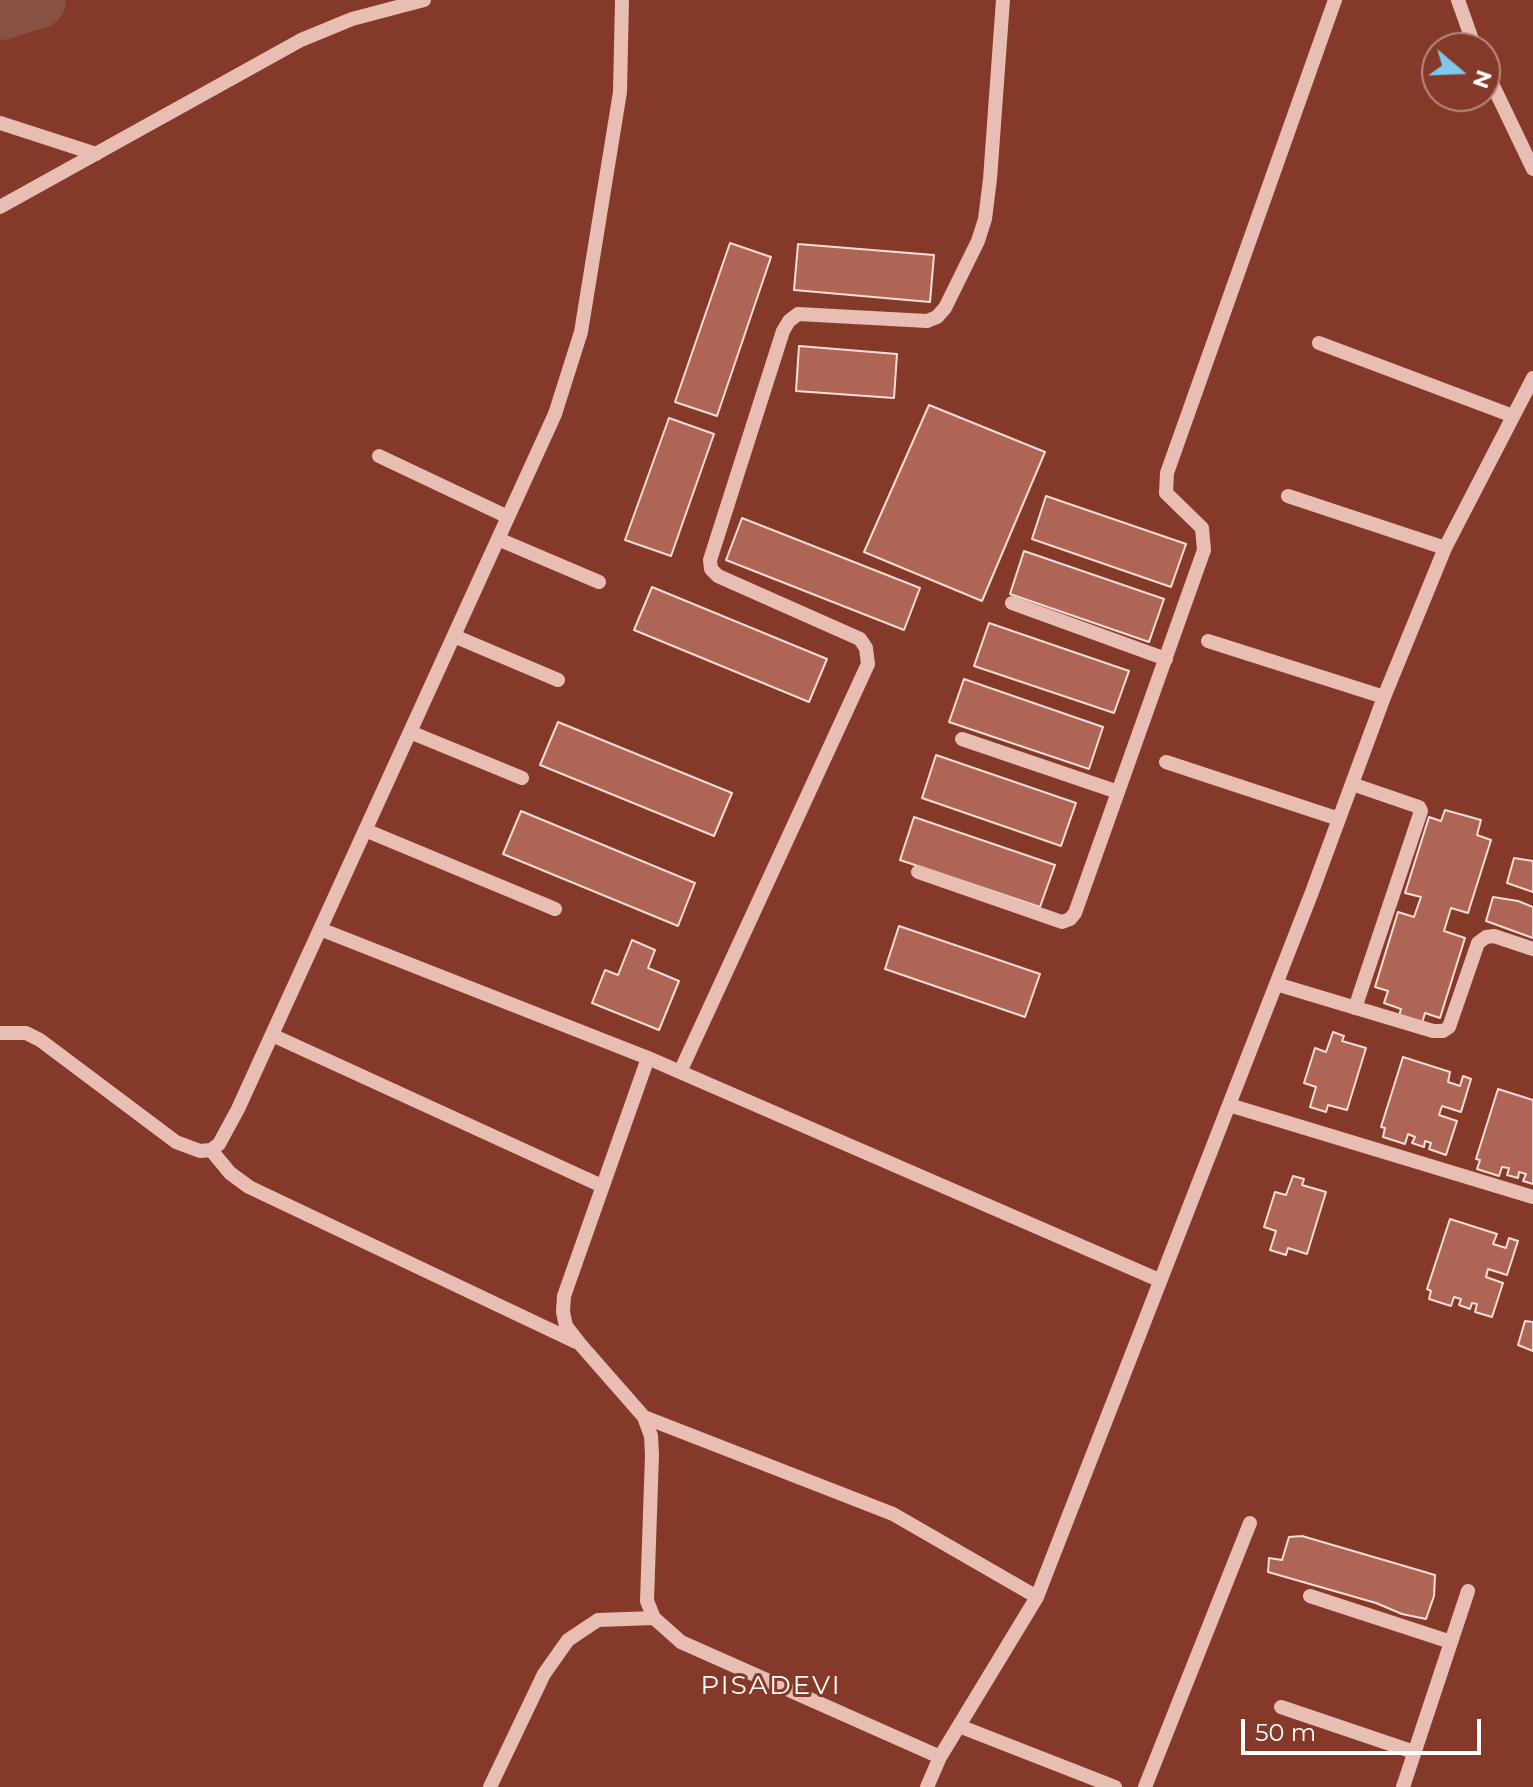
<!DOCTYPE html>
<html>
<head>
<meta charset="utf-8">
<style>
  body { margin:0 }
  #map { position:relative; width:1533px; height:1787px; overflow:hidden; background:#853a29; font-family:Montserrat,sans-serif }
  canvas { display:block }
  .north { position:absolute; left:1421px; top:32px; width:80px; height:80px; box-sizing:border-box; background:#853a29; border:2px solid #b6897f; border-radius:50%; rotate:109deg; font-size:22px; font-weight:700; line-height:32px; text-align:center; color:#fff }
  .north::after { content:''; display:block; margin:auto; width:28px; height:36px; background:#7cc8ee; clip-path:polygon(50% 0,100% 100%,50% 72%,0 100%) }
  .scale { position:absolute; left:1241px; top:1719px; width:240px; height:36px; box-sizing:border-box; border:4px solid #fff; border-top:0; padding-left:10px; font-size:24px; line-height:28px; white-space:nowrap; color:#fff; -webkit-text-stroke:6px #853a29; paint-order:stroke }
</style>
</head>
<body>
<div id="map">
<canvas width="1533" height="1787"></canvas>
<div class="north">N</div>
<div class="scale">50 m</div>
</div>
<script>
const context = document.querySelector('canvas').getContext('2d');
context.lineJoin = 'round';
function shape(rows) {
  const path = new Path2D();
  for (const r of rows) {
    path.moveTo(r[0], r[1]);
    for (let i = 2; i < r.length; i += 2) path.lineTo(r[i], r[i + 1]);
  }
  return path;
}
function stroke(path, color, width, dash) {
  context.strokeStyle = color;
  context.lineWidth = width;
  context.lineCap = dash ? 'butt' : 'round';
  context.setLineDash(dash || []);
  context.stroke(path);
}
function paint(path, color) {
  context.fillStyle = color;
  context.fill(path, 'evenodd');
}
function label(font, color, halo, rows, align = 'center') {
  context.font = font + ' Montserrat,sans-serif';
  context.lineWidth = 6;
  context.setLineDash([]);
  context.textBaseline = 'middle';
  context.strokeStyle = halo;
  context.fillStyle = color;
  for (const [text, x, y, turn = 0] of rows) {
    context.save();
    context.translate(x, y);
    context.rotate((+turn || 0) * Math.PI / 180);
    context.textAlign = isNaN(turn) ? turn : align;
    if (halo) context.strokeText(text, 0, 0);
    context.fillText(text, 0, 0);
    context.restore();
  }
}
stroke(shape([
  [0,11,37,0]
]), '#875144', 58);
const building = shape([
  [730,243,771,257,717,416,675,402,730,243],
  [798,244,934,255,930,302,794,290,798,244],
  [799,346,897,354,894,398,796,391,799,346],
  [929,405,1045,452,982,601,864,552,929,405],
  [669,418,714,434,671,556,625,540,669,418],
  [1046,496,1186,544,1171,587,1032,539,1046,496],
  [742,518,920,588,904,630,726,560,742,518],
  [1024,551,1164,599,1149,642,1010,594,1024,551],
  [652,587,827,659,809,702,634,630,652,587],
  [989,623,1129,671,1114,713,974,666,989,623],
  [964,679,1103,727,1089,769,949,722,964,679],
  [558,722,732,793,714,836,540,765,558,722],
  [936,755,1076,803,1061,846,922,798,936,755],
  [1445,810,1481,820,1477,835,1491,840,1468,913,1451,908,1444,931,1465,938,1440,1018,1425,1013,1422,1023,1399,1016,1401,1009,1384,1003,1388,991,1375,987,1398,912,1414,917,1421,897,1405,893,1429,817,1441,821,1445,810],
  [521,811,695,883,678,926,503,854,521,811],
  [914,817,1055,865,1040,907,900,860,914,817],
  [1514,858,1533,861,1533,892,1507,883,1514,858],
  [1493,897,1518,901,1533,907,1533,938,1486,921,1493,897],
  [899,926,1040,974,1025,1017,885,969,899,926],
  [632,940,655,950,648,968,679,981,659,1030,592,1003,605,970,618,975,632,940],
  [1333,1032,1344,1036,1342,1041,1366,1048,1347,1110,1328,1105,1326,1112,1310,1107,1316,1087,1304,1083,1315,1048,1326,1052,1333,1032],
  [1403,1057,1450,1072,1448,1082,1460,1086,1463,1076,1471,1079,1461,1112,1442,1106,1439,1115,1457,1121,1446,1155,1429,1149,1431,1143,1425,1141,1424,1147,1412,1143,1415,1137,1408,1134,1405,1144,1383,1137,1385,1128,1381,1127,1403,1057],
  [1498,1089,1533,1100,1533,1184,1523,1181,1526,1174,1519,1172,1518,1178,1507,1175,1509,1168,1502,1167,1499,1176,1477,1169,1480,1160,1476,1159,1498,1089],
  [1293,1176,1304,1179,1302,1185,1326,1192,1307,1254,1288,1248,1286,1255,1270,1250,1276,1231,1264,1227,1275,1192,1286,1195,1293,1176],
  [1450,1219,1497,1234,1493,1244,1506,1248,1509,1238,1518,1241,1507,1275,1488,1269,1486,1277,1503,1283,1492,1317,1475,1312,1477,1304,1472,1303,1470,1309,1459,1305,1461,1299,1454,1297,1451,1306,1429,1299,1431,1291,1427,1289,1450,1219],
  [1525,1321,1533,1322,1533,1351,1518,1345,1525,1321],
  [1302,1536,1435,1575,1434,1596,1426,1619,1402,1614,1376,1603,1268,1572,1269,1558,1282,1560,1289,1537,1302,1536]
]);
paint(building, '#af6556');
stroke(building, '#f6ddd8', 2);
stroke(shape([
  [1458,0,1475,48],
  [1485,69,1533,169],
  [0,123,96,154],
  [0,207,301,40,352,19,424,0],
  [1319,343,1513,416],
  [379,456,508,517],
  [1288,496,1445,548],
  [498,539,599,582],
  [1012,603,1166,659],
  [454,636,558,680],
  [1208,641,1384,697],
  [410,732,522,778],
  [962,739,1118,792],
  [1166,762,1339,819],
  [1352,784,1419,807,1421,811,1355,1008],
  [365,830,555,909],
  [918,872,1062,922,1070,919,1075,913,1204,550,1202,528,1166,493,1167,473,1335,0],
  [320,929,648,1058,1159,1280],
  [1276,984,1433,1031,1443,1031,1449,1027,1478,943,1486,937,1494,936,1533,949],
  [0,1033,26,1033,40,1040,176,1142,200,1151,211,1150,219,1144,238,1109,555,414,581,332,620,92,622,0],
  [272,1035,602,1186],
  [648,1058,564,1296,563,1312,566,1326,580,1344,644,1417,651,1436,652,1455,647,1601,654,1618,681,1642,940,1757],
  [680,1072,868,664,866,648,860,639,718,576,711,569,710,560,783,331,789,321,798,314,927,321,937,317,945,308,978,241,985,219,990,179,1003,0],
  [1229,1105,1533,1197],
  [211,1150,230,1173,249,1187,576,1342],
  [644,1417,893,1514,1037,1597],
  [1310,1596,1451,1642],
  [1281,1707,1414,1752],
  [959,1726,1115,1787],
  [490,1787,544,1674,568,1640,598,1620,654,1618],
  [927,1787,940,1757,1037,1597,1312,892,1384,697,1445,548,1533,378],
  [1145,1787,1250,1523],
  [1403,1787,1468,1591]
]), '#e7bdb4', 14);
context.letterSpacing = '2px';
label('26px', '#fff', '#853a29', [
  ["PISADEVI",771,1686]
]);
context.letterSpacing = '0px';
</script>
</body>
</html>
